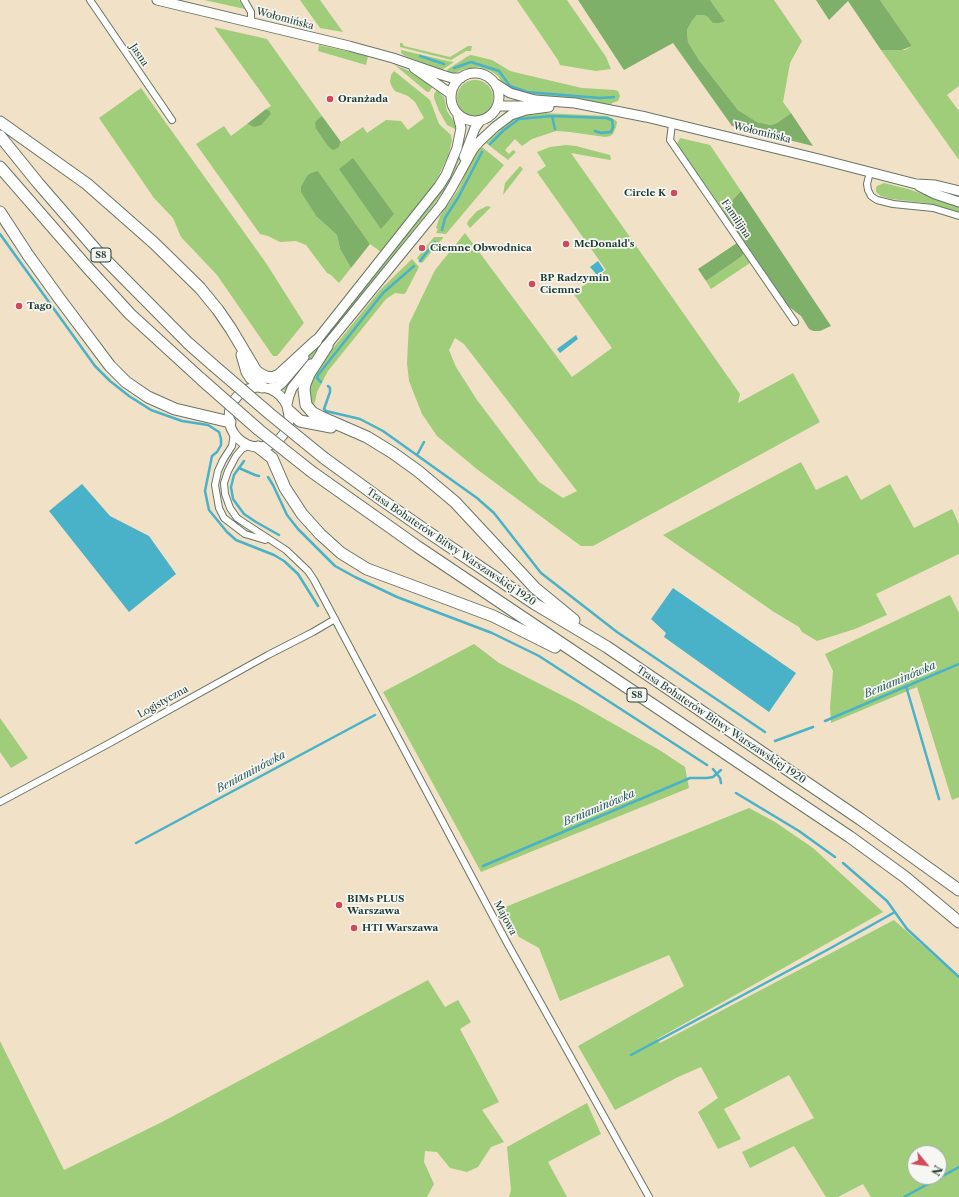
<!DOCTYPE html>
<html>
<head>
<meta charset="utf-8">
<style>
  body { margin:0 }
  #map { position:relative; width:959px; height:1197px; overflow:hidden; background:#f1e1c7; font-family:"Libre Caslon Text",serif }
  canvas { display:block }
  .north { position:absolute; left:907px; top:1145px; width:40px; height:40px; box-sizing:border-box; background:#f6f6f2; border:1px solid #a0aca6; border-radius:50%; rotate:119deg; font-size:11px; font-weight:700; line-height:16px; text-align:center; color:#1f3d34 }
  .north::after { content:''; display:block; margin:auto; width:14px; height:18px; background:#d1495b; clip-path:polygon(50% 0,100% 100%,50% 72%,0 100%) }
</style>
</head>
<body>
<div id="map">
<canvas width="959" height="1197"></canvas>
<div class="north">N</div>
</div>
<script>
const context = document.querySelector('canvas').getContext('2d');
context.lineJoin = 'round';
function paint(path, color) {
  context.fillStyle = color;
  context.fill(path, 'evenodd');
}
function shape(rows) {
  const path = new Path2D();
  for (const r of rows) {
    if (r.length === 3) {
      path.moveTo(r[0] + r[2], r[1]);
      path.arc(r[0], r[1], r[2], 0, 2 * Math.PI);
      continue;
    }
    path.moveTo(r[0], r[1]);
    for (let i = 2; i < r.length; i += 2) path.lineTo(r[i], r[i + 1]);
  }
  return path;
}
function stroke(path, color, width, dash) {
  context.strokeStyle = color;
  context.lineWidth = width;
  context.lineCap = dash ? 'butt' : 'round';
  context.setLineDash(dash || []);
  context.stroke(path);
}
function label(font, color, halo, rows, align = 'center') {
  context.font = font + ' "Libre Caslon Text",serif';
  context.lineWidth = 3.5;
  context.setLineDash([]);
  context.textBaseline = 'middle';
  context.strokeStyle = halo;
  context.fillStyle = color;
  for (const [text, x, y, turn = 0] of rows) {
    context.save();
    context.translate(x, y);
    context.rotate((+turn || 0) * Math.PI / 180);
    context.textAlign = isNaN(turn) ? turn : align;
    if (halo) context.strokeText(text, 0, 0);
    context.fillText(text, 0, 0);
    context.restore();
  }
}
paint(shape([
  [204,0,239,0,245,9],
  [300,0,320,0,343,32,320,28],
  [517,0,567,0,606,57,611,69,596,71,560,65,558,60],
  [710,0,774,0,802,41,790,63,783,102,791,113,777,123,771,125,757,122,738,110,699,60,688,42,687,30,692,21,697,15,703,15,708,17,725,21],
  [880,0,959,0,959,86,947,95,959,111,959,160,881,50,905,50,912,46],
  [214,27,267,39,322,116,319,119,316,129,331,149,339,147,341,142,363,127,367,133,386,120,401,121,408,130,424,118,415,102,408,96,395,91,392,87,390,82,391,75,394,71,430,100,439,124,451,135,452,141,448,156,439,175,432,187,381,252,370,244,318,171,317,217,337,235,340,249,351,268,339,283,331,275,327,273,306,245,296,241,280,242,268,236,260,234,196,144,224,126,231,136,247,124,251,126,271,114,270,111,266,109,271,106],
  [400,43,402,43,404,46,450,57,468,46,472,46,471,51,466,51,451,60,400,47],
  [319,45,368,56,366,65,318,51],
  [401,50,448,61,454,62,442,70,405,56,401,53],
  [471,55,492,60,510,71,518,73,582,88,615,90,618,91,620,96,618,101,612,103,611,105,538,98,528,96,505,86,498,76,491,71,479,67,464,69,453,74,446,72,448,69,462,60,468,56],
  [395,65,407,70,433,86,429,92,427,92],
  [475,98,18],
  [141,88,266,263,304,323,277,356,273,356,217,275,181,237,173,218,154,198,99,118],
  [437,90,444,97,447,111,455,123,457,130,447,125,439,111,434,98,434,94],
  [543,113,608,116,615,120,617,122,616,127,613,134,610,136,605,137,570,132,556,131,532,139,522,146,515,139,505,150,509,154,513,150,516,152,508,160,486,143,508,123,519,116],
  [680,138,710,145,741,191,723,210,677,144],
  [462,143,465,144,456,168,445,189,434,204,285,391,282,389,432,202,440,190],
  [566,145,576,146,610,155,611,159,610,160,571,153,740,394,738,403,793,373,820,422,593,546,581,546,478,470,437,436,422,414,409,381,407,363,409,324,435,270,465,233,572,377,612,348,573,293,606,270,537,172,546,166,537,152,550,147],
  [455,338,464,344,577,491,563,498,539,482,477,400,456,367,449,350],
  [482,147,504,165,446,234,436,233,438,229,436,228,440,216,458,190,474,155],
  [520,166,523,169,503,195,505,183],
  [884,183,908,189,959,206,959,213,926,203,891,199,881,196,876,192,876,188,877,186],
  [487,206,491,207,470,228,467,224,468,221,477,211],
  [434,237,443,237,443,238,423,262,421,263,417,258],
  [744,253,750,263,711,289,706,281,741,257],
  [412,259,419,267,406,292,404,294,395,293,386,299,328,371,317,392,315,402,312,406,308,390,316,369,381,289],
  [801,462,816,490,847,475,861,500,890,484,914,528,952,509,959,524,959,554,876,594,887,615,855,629,817,641,802,632,799,627,774,612,663,535],
  [950,595,959,613,959,797,952,800,917,687,831,723,830,707,833,671,825,654],
  [474,644,499,663,577,703,661,751,685,767,689,788,481,872,383,692],
  [0,718,28,758,11,768,0,752],
  [749,808,775,822,813,848,883,912,657,1039,660,1043,894,920,959,978,959,1197,871,1197,863,1184,838,1197,826,1197,794,1146,750,1168,742,1152,814,1118,789,1075,724,1109,741,1139,718,1149,698,1112,718,1098,701,1067,678,1077,615,1110,578,1046,684,986,669,955,560,1001,539,948,519,937,503,908],
  [915,1153,939,1153,939,1177,915,1177],
  [428,980,445,1007,458,1000,471,1022,460,1029,499,1102,482,1110,504,1142,491,1147,478,1167,467,1172,450,1168,437,1152,425,1151,424,1162,434,1184,427,1197,0,1197,0,1041,64,1170,162,1122],
  [587,1103,601,1134,548,1162,567,1197,509,1197,511,1190,507,1147]
]), '#9fcd7a');
paint(shape([
  [578,0,710,0,725,21,719,23,713,23,708,17,703,15,697,15,692,21,687,30,688,42,699,60,738,110,757,122,771,125,777,123,791,113,813,146,732,126,673,43,624,70],
  [816,0,880,0,912,46,902,50,881,50,848,1,829,20],
  [266,109,270,111,271,114,261,125,254,127,247,124],
  [322,116,341,142,339,147,334,150,331,149,328,146,316,129,315,123,317,120],
  [353,158,394,214,381,229,339,169],
  [318,171,370,244,351,268,340,249,337,235,317,217,301,192,301,187,307,176,311,173],
  [741,191,831,326,820,331,813,331,809,329,801,316,788,306,723,210],
  [737,243,744,253,741,257,706,281,698,269]
]), '#7fb06a');
paint(shape([
  [598,261,604,270,597,275,590,267],
  [576,335,578,339,560,353,557,349],
  [82,484,110,516,149,536,176,574,129,612,49,511],
  [673,588,796,673,769,712,664,637,666,633,651,619]
]), '#4ab2c8');
stroke(shape([
  [420,56,444,64],
  [454,68,471,62,499,71,510,86,527,92,600,98,614,97],
  [552,116,555,129],
  [490,144,504,130,519,119,552,116,606,118,612,120,613,127,611,132,601,133,595,131],
  [442,230,445,218,458,198,482,152],
  [0,234,95,366,110,381,129,396,151,410,182,421,208,425,219,432,221,439,221,445,217,452,212,456,205,491,209,510,227,532,236,540,274,555,284,561,298,574,318,606],
  [420,261,435,242],
  [321,382,317,378,318,375,383,293,414,266],
  [328,386,330,388,330,392,324,409,326,411,360,419,383,431,477,498,494,513,541,573,617,632,765,732],
  [417,455,424,442],
  [244,461,234,475,231,487,233,499,244,514,256,522,279,535],
  [239,468,255,475,259,476],
  [268,477,273,485,287,515,298,529,335,566,355,577,397,597,492,633,539,656,707,765],
  [906,686,939,799],
  [825,721,959,664],
  [775,741,813,727],
  [713,769,720,778,721,783],
  [736,793,799,831,835,857],
  [136,843,375,715],
  [843,863,887,901,907,929,959,977],
  [483,866,690,778,707,778,713,777,721,770],
  [631,1055,829,949,895,912],
  [904,1197,959,1167]
]), '#4ab2c8', 2.5);
const street = shape([
  [90,0,172,120],
  [244,0,251,12,251,22],
  [672,124,670,140,795,322],
  [870,172,867,184,868,190,871,196,877,200,893,204,933,208,959,216],
  [234,433,232,446,223,460,218,471,215,485,219,508,224,518,245,534,265,540],
  [250,445,242,449,236,456,228,471,224,483,225,494,230,508,237,518,246,524,286,550,308,571,314,580,506,941,649,1197],
  [0,802,108,744,268,655,313,632,335,619]
]);
const secondary = shape([
  [157,0,349,46,393,58,442,75,452,78,461,78],
  [414,68,451,94],
  [475,97,24],
  [496,84,510,93,535,100,575,103,646,117,819,159,916,184,935,185,959,191],
  [498,106,532,106],
  [464,157,475,128,480,121],
  [919,186,935,194,959,202],
  [313,345,439,186,446,175,457,148,461,128,458,116],
  [322,351,441,205,451,189,473,149,479,142,495,127,511,115,526,110,549,107],
  [259,417,30],
  [270,388,277,387,282,383,304,357],
  [287,404,289,396,292,388,311,364]
]);
const highway = shape([
  [0,122,87,184,154,243,200,288,218,310,231,329,256,371,260,374,266,377,272,378,279,375,316,341],
  [0,136,38,183,97,251,188,343,213,365],
  [0,167,87,267,130,314,201,379],
  [0,212,28,255,59,298,110,366,126,382,148,397,175,409,230,422],
  [327,346,309,374,305,384,304,390,306,405,313,413,321,417,367,437,393,453,418,471,455,502,535,588,574,620],
  [242,355,247,372,251,378,262,387],
  [289,411,300,421,331,427],
  [258,447,272,458,285,488,302,514,320,534,341,553,367,569,493,616,555,647],
  [324,458,379,498,428,532,535,604,607,647,860,819,959,890],
  [312,472,418,547,850,837,905,877,959,922]
]);
stroke(street, '#687667', 8);
stroke(secondary, '#687667', 11);
stroke(highway, '#687667', 13);
stroke(street, '#fff', 6);
stroke(secondary, '#fff', 9);
stroke(highway, '#fff', 11);
const highwayBridge = shape([
  [213,365,270,414,324,458],
  [201,379,259,430,312,472]
]);
stroke(highwayBridge, '#687667', 13, []);
stroke(highwayBridge, '#fff', 11);
for (const [x, y, r, color] of [
  [330,99,4,"#d1495b"],
  [674,193,4,"#d1495b"],
  [566,244,4,"#d1495b"],
  [422,248,4,"#d1495b"],
  [532,284,4,"#d1495b"],
  [19,306,4,"#d1495b"],
  [339,905,4,"#d1495b"],
  [354,928,4,"#d1495b"]
]) {
  const dot = new Path2D();
  dot.arc(x, y, r, 0, 2 * Math.PI);
  context.fillStyle = color;
  context.fill(dot);
  stroke(dot, '#f6f6f2', 1.5);
}
for (const [x, y, w] of [
  [101,255,20],
  [637,695,20]
]) {
  const box = new Path2D();
  box.roundRect(x - w / 2, y - 7, w, 14, 3);
  context.fillStyle = '#f6f6f2';
  context.fill(box);
  stroke(box, '#1f3d34', 1);
}
label('bold 9px', '#1f3d34', null, [
  ["S8",101,255],
  ["S8",637,695]
]);
label('10px', '#1f3d34', '#f6f6f2', [
  ["Wołomińska",285,19,15],
  ["Jasna",139,55,56],
  ["Wołomińska",762,133,14],
  ["Familijna",736,219,56],
  ["Trasa Bohaterów Bitwy Warszawskiej 1920",451,547,34],
  ["Logistyczna",163,702,-29],
  ["Trasa Bohaterów Bitwy Warszawskiej 1920",721,725,34],
  ["Majowa",505,918,62]
]);
label('bold 10px', '#1f3d34', '#f6f6f2', [
  ["Oranżada",338,99],
  ["Circle K",666,193,"right"],
  ["McDonald's",574,244],
  ["Ciemne Obwodnica",430,248],
  ["BP Radzymin",540,278],
  ["Ciemne",540,290],
  ["Tago",27,306],
  ["BIMs PLUS",347,899],
  ["Warszawa",347,911],
  ["HTI Warszawa",362,928]
], 'left');
label('italic 11px', '#2c6060', '#f6f6f2', [
  ["Beniaminówka",900,680,-23],
  ["Beniaminówka",251,772,-28],
  ["Beniaminówka",599,808,-23]
]);
</script>
</body>
</html>
